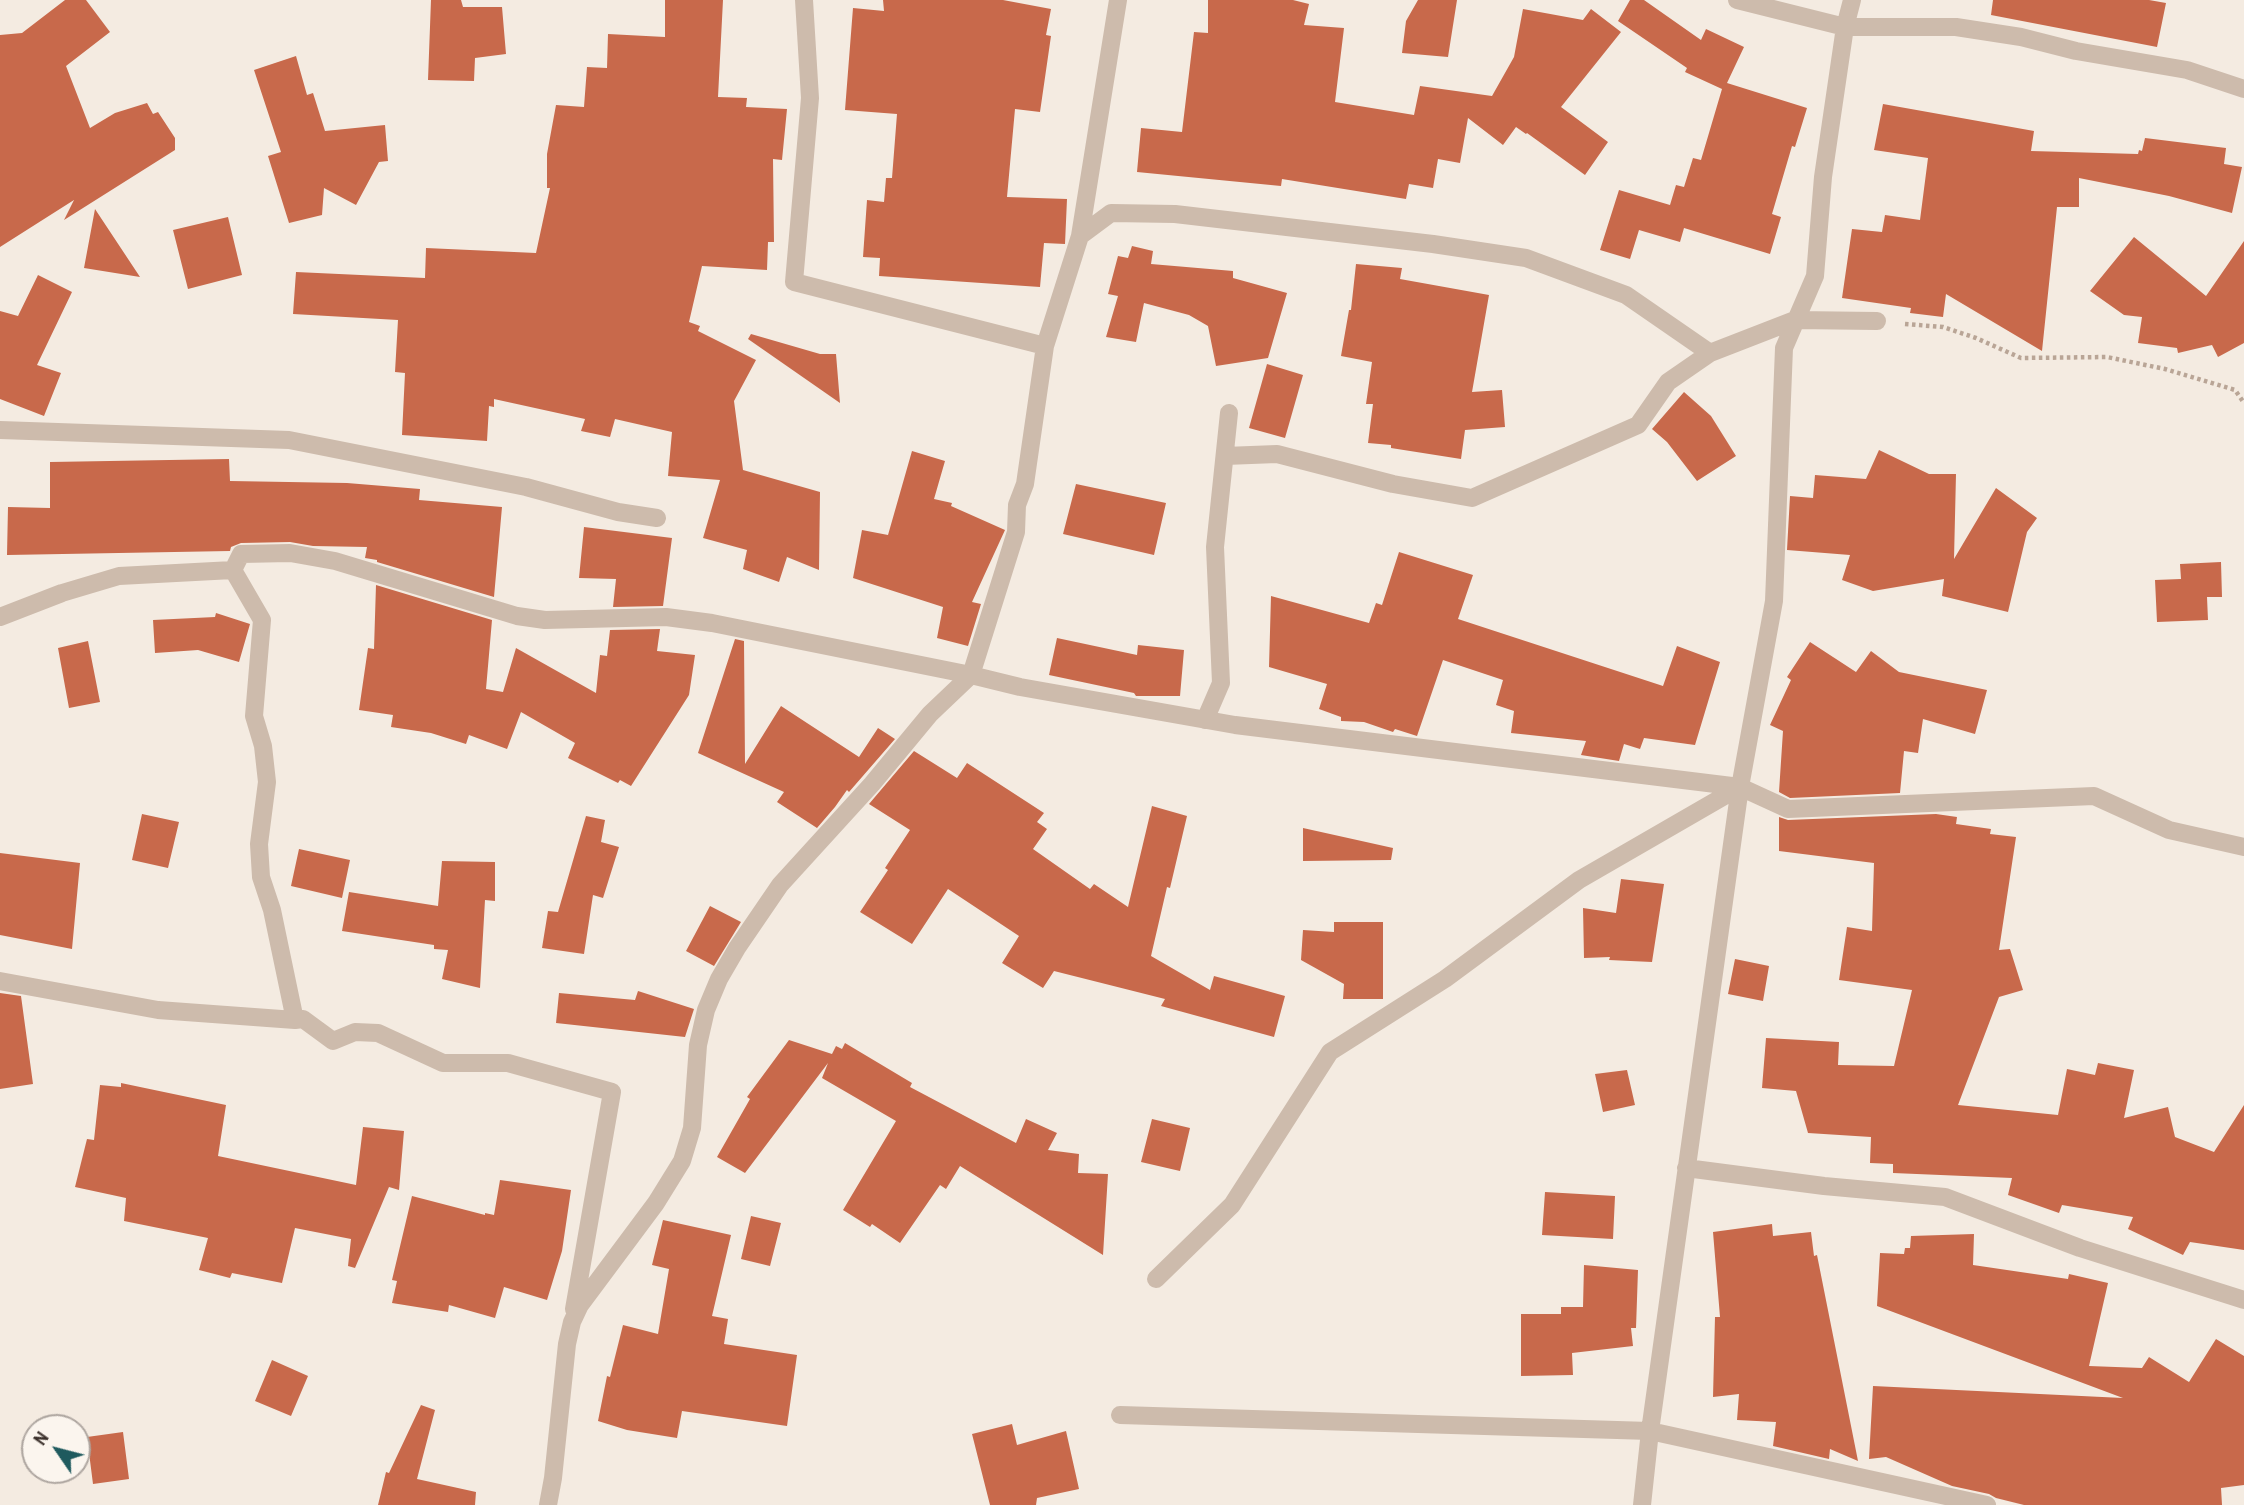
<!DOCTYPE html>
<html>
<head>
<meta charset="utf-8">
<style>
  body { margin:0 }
  #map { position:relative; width:2244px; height:1505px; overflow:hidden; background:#f4ebe1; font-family:"Archivo Narrow",sans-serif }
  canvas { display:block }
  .north { position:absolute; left:21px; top:1414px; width:70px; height:70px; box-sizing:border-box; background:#fbf5ee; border:2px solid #aea6a0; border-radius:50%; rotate:305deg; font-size:19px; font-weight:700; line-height:28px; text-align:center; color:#3b302b }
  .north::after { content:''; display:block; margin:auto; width:24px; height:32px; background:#1f5a5e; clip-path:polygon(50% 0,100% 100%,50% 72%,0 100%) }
</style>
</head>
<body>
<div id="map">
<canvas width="2244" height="1505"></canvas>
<div class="north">N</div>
</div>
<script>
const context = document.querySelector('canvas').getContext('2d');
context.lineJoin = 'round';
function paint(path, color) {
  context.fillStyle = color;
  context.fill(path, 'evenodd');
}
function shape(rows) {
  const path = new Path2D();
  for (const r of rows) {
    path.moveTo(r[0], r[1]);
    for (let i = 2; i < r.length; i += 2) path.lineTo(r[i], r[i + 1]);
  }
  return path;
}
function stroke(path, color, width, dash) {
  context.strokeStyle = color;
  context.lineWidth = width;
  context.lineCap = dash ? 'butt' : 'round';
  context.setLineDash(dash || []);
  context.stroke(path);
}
paint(shape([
  [65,0,86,0,110,32,66,66,90,128,115,113,147,103,153,114,158,112,175,138,175,150,64,220,74,200,0,247,0,35,22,33],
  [431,0,461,0,463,7,502,7,506,54,475,58,474,81,428,80],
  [665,0,723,0,718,97,747,98,746,107,787,109,782,160,773,159,774,242,768,242,767,270,702,266,689,322,700,326,698,331,756,360,734,401,743,470,820,492,819,570,787,557,779,582,743,569,747,550,703,538,720,480,668,476,672,432,615,419,610,437,581,431,585,419,494,399,494,407,489,406,487,441,402,435,405,373,395,372,398,320,293,314,296,272,425,278,426,248,536,253,550,188,547,188,547,154,556,105,584,107,587,67,607,68,608,34,665,37],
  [883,0,1003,0,1051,9,1046,35,1051,36,1040,112,1015,109,1007,197,1067,199,1065,244,1044,243,1040,287,879,276,880,258,863,257,867,200,884,202,886,178,892,178,897,114,845,110,853,8,884,11],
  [1208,0,1293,0,1309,4,1304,25,1344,28,1335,102,1414,115,1420,86,1492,96,1514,57,1523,9,1583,20,1591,9,1621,32,1561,107,1608,142,1585,175,1527,133,1526,134,1516,127,1503,145,1468,118,1460,163,1438,159,1433,188,1409,184,1406,199,1282,179,1281,186,1137,172,1141,128,1182,132,1194,32,1208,33],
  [1418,0,1457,0,1448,57,1402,53,1406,21],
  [1630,0,1644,0,1701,40,1706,29,1744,47,1727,83,1807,108,1795,147,1792,146,1772,214,1781,217,1770,254,1684,228,1680,242,1639,230,1630,259,1600,250,1619,190,1670,205,1676,185,1684,187,1693,158,1701,160,1722,89,1685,72,1687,68,1618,21],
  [1993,0,2149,0,2166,3,2157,47,1991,15],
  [296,56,307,95,313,93,325,131,385,125,388,161,379,162,356,205,324,188,322,215,289,223,268,156,281,152,254,70],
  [1883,104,2034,131,2031,151,2138,154,2139,150,2142,151,2145,138,2226,148,2224,164,2242,167,2232,213,2169,196,2079,178,2079,207,2057,207,2042,351,1946,294,1943,317,1910,313,1911,308,1842,298,1852,229,1882,232,1885,215,1920,220,1928,158,1874,150],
  [95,209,140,277,84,268],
  [228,217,242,275,188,289,173,230],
  [2134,237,2206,296,2244,241,2244,343,2218,357,2212,345,2178,353,2177,348,2138,343,2142,317,2124,315,2090,291],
  [1132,246,1153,251,1151,264,1233,271,1233,278,1287,293,1268,358,1216,366,1208,326,1189,315,1144,303,1136,342,1106,337,1118,296,1108,294,1118,256,1128,258],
  [1356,264,1402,268,1400,279,1489,295,1472,392,1502,390,1505,427,1465,430,1461,459,1391,448,1391,445,1368,443,1373,404,1366,404,1372,362,1341,356,1349,310,1351,310],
  [38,275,72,292,37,365,61,373,44,416,0,399,0,311,18,316],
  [751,334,820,354,836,354,840,403,748,339],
  [1267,364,1303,375,1285,438,1249,428],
  [1684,392,1711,416,1736,456,1697,481,1667,442,1652,429],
  [1879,450,1929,474,1956,474,1954,559,1996,488,2037,518,2027,532,2008,612,1942,596,1944,579,1873,591,1842,580,1850,555,1787,550,1790,496,1813,498,1815,475,1866,479],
  [912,451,945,461,934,499,952,503,951,506,1005,530,972,602,981,604,968,646,937,638,943,607,853,578,862,530,888,535],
  [229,459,230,481,347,483,420,489,419,500,502,507,494,597,377,562,377,560,365,558,367,547,313,546,290,542,241,543,231,547,230,551,7,555,8,507,50,508,50,462],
  [1076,484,1166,503,1154,555,1063,534],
  [584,527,672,538,663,606,613,607,616,579,579,578],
  [1399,552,1473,575,1458,619,1663,686,1677,646,1720,662,1695,745,1644,738,1640,749,1624,744,1619,761,1581,755,1586,741,1511,733,1514,711,1496,705,1503,680,1443,660,1417,736,1395,729,1393,732,1364,722,1341,721,1341,717,1319,709,1327,684,1269,667,1271,596,1369,623,1376,603,1382,605],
  [2221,562,2222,597,2207,597,2208,620,2157,622,2155,580,2181,579,2180,564],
  [376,585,492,620,486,689,503,692,516,648,596,693,600,655,607,656,610,630,660,629,657,651,695,655,689,695,631,786,620,780,618,783,568,758,575,743,521,712,507,749,469,735,466,744,431,733,391,727,393,715,359,710,368,648,374,649],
  [216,613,250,624,239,662,198,650,155,653,153,620,215,617],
  [1057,638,1137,655,1138,645,1184,650,1180,696,1136,696,1134,693,1049,675],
  [735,639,744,641,745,764,781,706,859,757,878,728,895,739,849,792,847,790,835,807,817,828,777,802,784,792,698,753],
  [88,641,100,702,69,708,58,648],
  [1810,642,1856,672,1871,651,1899,672,1987,690,1975,734,1923,719,1918,753,1904,751,1900,793,1790,798,1779,792,1783,731,1770,725,1791,680,1787,677],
  [914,751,957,778,967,763,1044,813,1037,822,1047,829,1033,849,1090,889,1094,884,1128,907,1152,806,1187,816,1170,888,1167,887,1151,956,1210,990,1214,976,1285,996,1274,1037,1161,1006,1165,999,1054,971,1043,988,1002,963,1019,936,948,889,912,944,860,912,888,870,885,868,910,830,869,804],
  [142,814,179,822,168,868,132,860],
  [1936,814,1957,817,1956,824,1991,829,1990,834,2016,837,1999,950,2010,949,2023,990,1999,997,1958,1105,2058,1115,2067,1069,2095,1075,2098,1063,2134,1070,2124,1118,2168,1107,2175,1137,2214,1152,2244,1105,2244,1250,2190,1242,2183,1255,2128,1229,2133,1217,2062,1205,2059,1213,2008,1195,2012,1178,1893,1173,1893,1164,1870,1163,1871,1137,1808,1133,1796,1091,1762,1088,1766,1038,1839,1042,1838,1065,1894,1066,1912,990,1839,980,1847,927,1872,931,1874,863,1779,851,1779,817,1788,820],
  [586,816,605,820,601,842,619,847,603,898,593,895,584,954,542,948,548,911,558,912],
  [1303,828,1393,848,1391,860,1303,861],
  [299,849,350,860,342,898,291,886],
  [0,853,80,863,72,949,0,935],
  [442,861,495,862,495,901,485,900,480,988,442,979,448,950,434,949,434,945,342,931,349,892,438,906],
  [1621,879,1664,884,1652,962,1609,960,1610,957,1584,958,1583,908,1616,913],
  [710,906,741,922,714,966,686,951],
  [1334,922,1383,922,1383,999,1343,999,1344,984,1301,960,1303,930,1334,932],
  [1735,959,1769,966,1763,1001,1728,994],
  [638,991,694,1009,685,1037,556,1023,559,993,635,1000],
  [0,993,21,996,33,1084,0,1089],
  [789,1040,832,1054,836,1046,842,1049,845,1043,912,1083,910,1087,1016,1143,1026,1119,1057,1133,1048,1150,1079,1154,1078,1173,1108,1174,1103,1255,960,1166,946,1189,940,1185,900,1243,872,1224,870,1227,843,1210,896,1121,822,1078,828,1063,745,1173,717,1157,750,1099,747,1097],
  [1627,1070,1635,1105,1603,1112,1595,1074],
  [121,1083,226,1105,218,1156,356,1185,363,1127,404,1131,399,1190,389,1187,355,1268,348,1266,351,1239,295,1228,282,1283,232,1273,230,1278,199,1270,208,1238,124,1221,126,1198,75,1187,87,1139,94,1140,100,1085,121,1087],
  [1152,1119,1190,1128,1180,1171,1141,1162],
  [500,1180,571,1190,562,1251,547,1300,504,1287,495,1318,449,1305,448,1312,392,1303,397,1281,392,1280,412,1196,485,1215,485,1213,494,1215],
  [1545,1192,1615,1196,1613,1239,1542,1235],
  [751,1216,781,1223,770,1266,741,1259],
  [663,1220,731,1235,712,1316,728,1319,724,1344,797,1355,787,1426,682,1411,677,1438,627,1430,598,1421,607,1376,610,1377,623,1325,658,1334,669,1269,652,1265],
  [1772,1224,1773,1236,1811,1232,1814,1256,1817,1255,1858,1461,1830,1449,1829,1459,1773,1446,1776,1422,1737,1420,1739,1394,1713,1397,1715,1317,1720,1317,1713,1232],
  [1974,1234,1973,1265,2068,1279,2069,1274,2108,1283,2089,1366,2142,1368,2149,1357,2189,1382,2216,1339,2244,1356,2244,1485,2221,1488,2222,1505,2024,1505,1996,1498,1989,1494,1952,1486,1886,1457,1869,1459,1873,1386,2123,1398,1877,1306,1880,1253,1904,1254,1905,1248,1910,1248,1911,1236],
  [1584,1265,1638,1270,1636,1328,1631,1328,1633,1346,1572,1353,1573,1375,1521,1376,1521,1314,1561,1314,1561,1307,1583,1307],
  [272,1360,308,1376,291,1416,255,1401],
  [421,1405,435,1410,417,1479,476,1492,475,1505,378,1505,386,1472,389,1473],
  [1012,1424,1017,1445,1066,1431,1079,1489,1037,1498,1036,1505,990,1505,972,1434],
  [123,1432,129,1479,93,1484,87,1437]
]), '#c8694b');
stroke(shape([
  [1905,324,1943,327,1976,338,2021,358,2107,357,2165,369,2235,390,2244,403]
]), '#b9a596', 4.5, [3.5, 3.5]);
stroke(shape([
  [804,0,810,98,794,282,1045,346],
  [1737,0,1845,27,1956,27,2021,37,2076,51,2187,70,2244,89],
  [1080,236,1111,213,1175,214,1433,244,1526,258,1626,295,1710,353],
  [0,430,289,440,526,487,618,512,657,518],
  [1225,456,1277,454,1393,484,1472,498,1638,425,1668,382,1710,353,1795,320,1877,321],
  [233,570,262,620,254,716,263,746,267,782,259,844,261,877,272,910,295,1020,303,1019,333,1041,355,1032,378,1033,443,1063,508,1063,612,1092,574,1309],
  [0,617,62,593,119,576,233,570,241,554,290,553,335,561,517,616,545,620,666,617,712,623,971,675,1020,687,1235,725,1740,787,1788,809,2094,796,2169,830,2244,847],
  [1205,720,1221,683,1215,547,1229,413],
  [0,981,158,1010,295,1020],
  [1686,1168,1824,1186,1945,1197,2080,1248,2244,1300],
  [1156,1279,1232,1205,1330,1052,1445,979,1579,880,1740,787],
  [1120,1415,1650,1431,1987,1505],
  [548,1505,553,1478,567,1344,572,1322,580,1305,656,1203,682,1161,692,1128,698,1045,706,1010,719,979,737,948,780,885,872,784,930,714,971,675,1016,532,1017,505,1025,484,1045,346,1080,236,1118,0],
  [1642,1505,1650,1431,1740,787,1774,601,1784,348,1815,276,1823,177,1845,27,1852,0]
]), '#cdbbac', 18);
</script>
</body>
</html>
